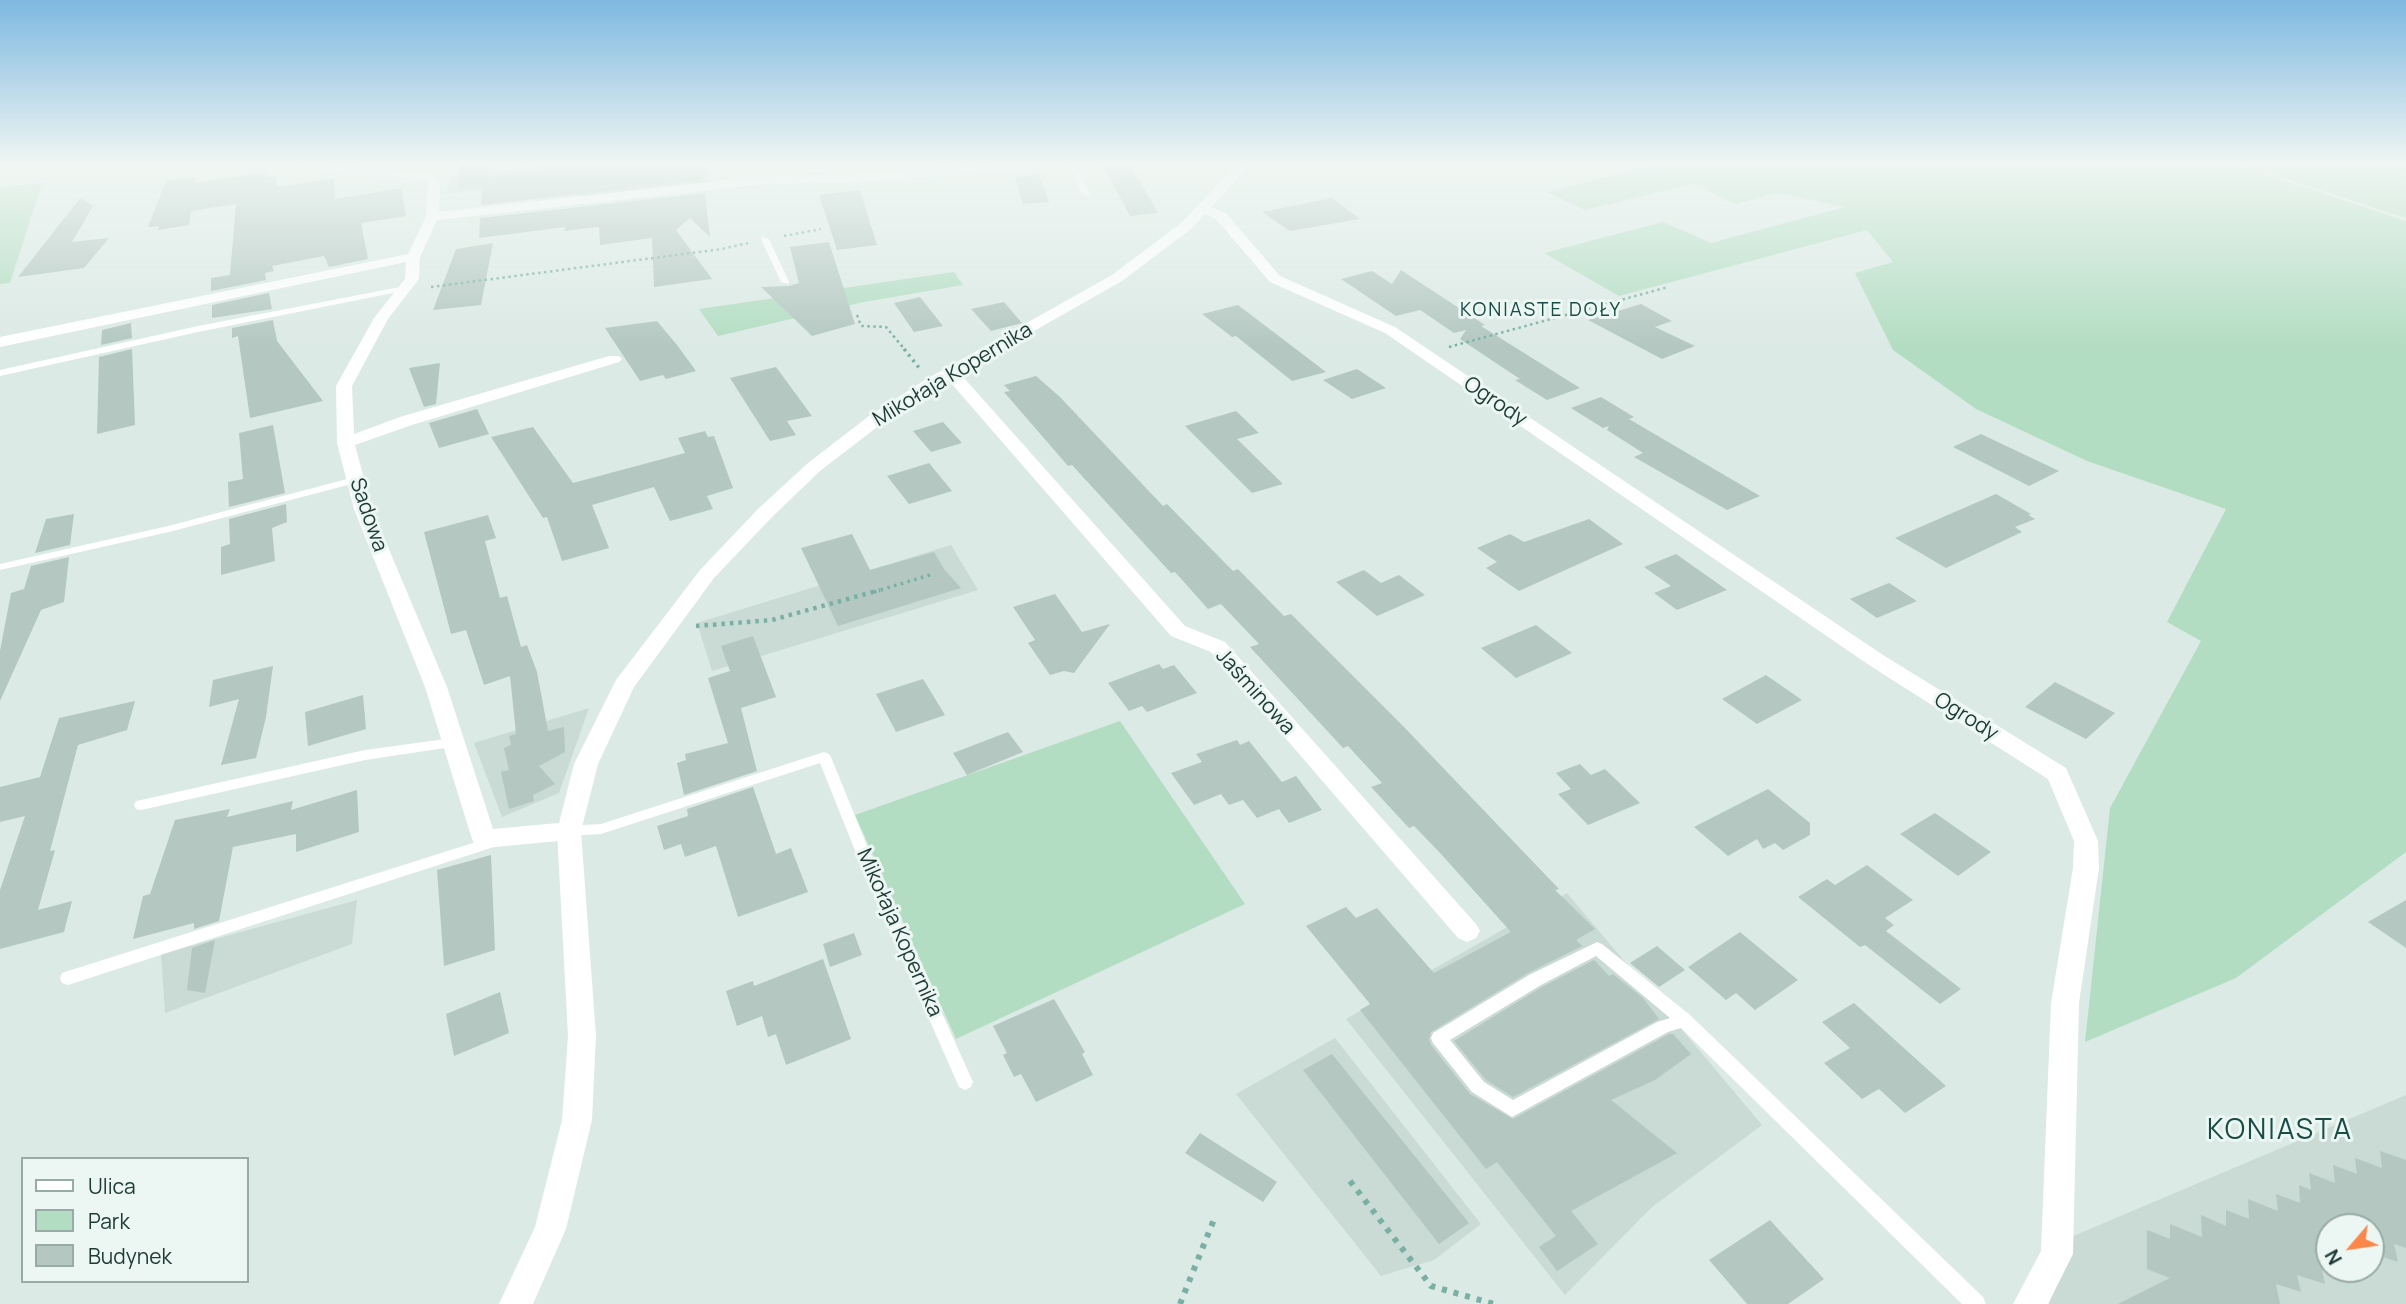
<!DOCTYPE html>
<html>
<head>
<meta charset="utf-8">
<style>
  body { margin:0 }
  #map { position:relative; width:2406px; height:1304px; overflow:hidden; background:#dceae5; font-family:Manrope,sans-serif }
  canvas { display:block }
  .legend { position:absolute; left:21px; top:1157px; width:228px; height:126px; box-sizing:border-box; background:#ecf6f2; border:2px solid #99aba6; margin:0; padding:9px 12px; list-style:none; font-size:21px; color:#1d3a35 }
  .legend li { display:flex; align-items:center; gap:14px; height:35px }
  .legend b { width:35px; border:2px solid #99aba6 }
  .north { position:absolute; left:2315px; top:1213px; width:70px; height:70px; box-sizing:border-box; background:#ecf6f2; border:2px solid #99aba6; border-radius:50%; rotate:241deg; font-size:19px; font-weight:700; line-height:28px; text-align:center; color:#1d3a35 }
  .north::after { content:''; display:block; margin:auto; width:24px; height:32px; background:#fb8649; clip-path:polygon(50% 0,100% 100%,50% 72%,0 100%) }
</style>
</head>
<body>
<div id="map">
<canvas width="2406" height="1304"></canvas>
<ul class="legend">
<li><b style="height:9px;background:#fff"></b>Ulica</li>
<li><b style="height:19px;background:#b3ddc2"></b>Park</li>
<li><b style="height:19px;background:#b4c7c1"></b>Budynek</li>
</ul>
<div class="north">N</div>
</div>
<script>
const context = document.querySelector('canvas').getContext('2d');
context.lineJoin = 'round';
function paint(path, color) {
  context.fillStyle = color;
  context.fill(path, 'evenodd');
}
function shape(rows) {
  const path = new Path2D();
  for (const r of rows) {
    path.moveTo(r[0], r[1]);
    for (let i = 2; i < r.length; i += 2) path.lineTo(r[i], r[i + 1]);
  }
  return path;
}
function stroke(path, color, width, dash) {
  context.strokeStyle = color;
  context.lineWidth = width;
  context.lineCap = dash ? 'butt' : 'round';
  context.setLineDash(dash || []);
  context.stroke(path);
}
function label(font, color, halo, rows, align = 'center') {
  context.font = font + ' Manrope,sans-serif';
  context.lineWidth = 6;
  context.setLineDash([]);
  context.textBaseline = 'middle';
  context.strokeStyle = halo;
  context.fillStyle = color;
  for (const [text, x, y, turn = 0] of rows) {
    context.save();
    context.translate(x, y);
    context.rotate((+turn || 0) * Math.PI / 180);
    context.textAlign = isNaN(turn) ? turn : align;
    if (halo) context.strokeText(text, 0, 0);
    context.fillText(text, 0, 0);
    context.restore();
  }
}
paint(shape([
  [557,164,708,164,709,185,578,200,575,181,571,180,445,194,451,177],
  [951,545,978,590,712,671,697,623],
  [589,708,559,793,502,817,474,743],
  [1567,893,1762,1125,1652,1207,1565,1295,1346,1019],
  [357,900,352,944,165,1013,161,954],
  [1335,1038,1481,1224,1434,1260,1381,1276,1236,1094],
  [2406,1095,2406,1304,2049,1304,2071,1237],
  [2329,1227,2371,1227,2371,1269,2329,1269]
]), '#cadad4');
paint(shape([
  [1658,164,2234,164,2406,221,2406,852,2236,978,2085,1042,2110,808,2201,641,2167,622,2226,509,2087,461,1976,409,1893,350,1855,273,1893,262,1867,230,1619,296,1544,253,1663,222,1711,243,1845,207,1779,193,1735,204,1694,184,1585,210,1547,192],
  [2239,164,2406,164,2406,218],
  [42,183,10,283,0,284,0,187],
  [954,272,963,285,864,302,718,336,699,309],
  [1120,721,1245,904,956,1039,855,815]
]), '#b3ddc2');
paint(shape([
  [460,164,488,164,488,177,579,166,579,169,648,164,648,168,703,164,703,180,481,205,482,187,458,189],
  [1102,164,1130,164,1158,213,1130,216],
  [265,172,265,177,276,176,277,187,334,178,335,199,401,188,406,216,361,223,368,259,329,267,324,256,272,266,274,271,265,273,266,280,211,291,211,278,230,275,236,204,191,211,189,225,158,230,159,226,148,227,166,181,196,177,194,183],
  [1039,174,1049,202,1023,204,1015,177],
  [860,190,877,245,837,250,819,195],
  [705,193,710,237,690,218,676,230,712,279,654,287,652,238,600,245,599,227,564,231,566,227,479,238,480,218],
  [81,197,93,206,72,242,109,238,84,268,18,277],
  [1332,198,1360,219,1290,231,1262,212],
  [829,242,855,324,812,336,761,287,789,286,799,283,790,247],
  [493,243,481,305,433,310,456,249],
  [1401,270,1485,325,1481,326,1580,388,1547,400,1515,380,1520,379,1460,339,1466,330,1454,333,1420,310,1396,316,1341,279,1372,271,1392,284],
  [269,293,272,309,212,318,212,305],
  [920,297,943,326,914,332,894,303],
  [1004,302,1022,323,991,331,971,309],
  [1641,304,1672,321,1655,327,1695,346,1662,359,1588,320],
  [1238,305,1326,372,1292,381,1236,336,1232,337,1202,314],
  [273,320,277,341,323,401,250,418,238,336,232,338,232,328],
  [657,321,677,345,696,371,666,379,663,375,640,381,605,328],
  [131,323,132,338,101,345,102,330],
  [132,349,135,425,97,434,99,357],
  [440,363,436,404,424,407,409,368],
  [776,367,812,416,787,421,796,435,770,441,730,378],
  [1357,369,1386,388,1352,399,1323,380],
  [1036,376,1060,397,1163,506,1167,504,1233,571,1238,569,1284,616,1291,614,1404,727,1559,889,1555,890,1595,929,1576,940,1582,946,1528,973,1431,1032,1429,1039,1431,1045,1470,1094,1513,1119,1669,1034,1673,1034,1691,1054,1655,1080,1611,1100,1677,1153,1571,1211,1598,1244,1557,1271,1539,1247,1556,1236,1497,1162,1486,1169,1360,1010,1370,1004,1306,926,1346,907,1356,918,1377,908,1434,973,1511,932,1441,854,1414,826,1409,828,1371,787,1382,783,1348,746,1343,748,1250,647,1259,644,1221,604,1208,609,1175,572,1171,573,1072,465,1068,466,1004,392,1010,391,1004,385],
  [1601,397,1634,417,1629,419,1760,496,1727,510,1634,457,1643,453,1607,430,1609,426,1603,428,1571,408],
  [477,409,489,434,439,448,429,423],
  [1236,411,1259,433,1237,439,1283,484,1252,493,1185,426],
  [943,422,962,443,931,452,913,431],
  [273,425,285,493,229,507,228,482,243,479,239,433],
  [533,427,573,483,685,453,678,438,705,431,708,437,714,436,733,488,707,496,713,509,670,521,654,487,592,505,609,548,562,561,547,517,543,518,491,437],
  [1981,434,2059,471,2029,486,1953,447],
  [929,463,952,491,909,504,887,476],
  [1996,494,2031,514,2028,515,2035,519,2015,527,2022,532,1946,568,1895,538],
  [286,504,287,522,272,528,275,561,221,575,221,547,230,544,229,519],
  [74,514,70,545,35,553,46,519],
  [488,515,496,538,485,541,500,598,507,596,521,647,527,645,537,672,548,731,564,727,565,752,539,766,555,784,533,795,534,801,509,809,501,772,509,770,504,748,511,745,509,736,516,734,510,676,484,685,466,630,451,634,424,532],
  [1589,519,1623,544,1519,591,1486,568,1497,562,1477,548,1510,534,1524,542],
  [852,534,870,570,934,552,944,569,961,588,838,626,801,548],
  [1676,554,1727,590,1677,610,1654,593,1671,586,1644,567],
  [69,557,64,602,41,610,0,701,0,651,11,593,24,589,31,566],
  [1364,570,1381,583,1399,575,1425,595,1377,616,1336,582],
  [1889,583,1917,601,1877,618,1850,599],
  [1055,594,1082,632,1110,624,1074,673,1064,671,1050,675,1028,643,1035,640,1013,607],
  [1536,625,1572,653,1516,678,1481,648],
  [753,636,776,697,741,708,757,771,684,795,677,763,686,760,685,754,728,743,708,678,730,671,721,646],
  [1159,664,1163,669,1174,665,1197,693,1147,712,1142,706,1129,711,1108,683],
  [273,666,266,717,256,758,221,765,239,699,209,707,213,680],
  [1766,675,1802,700,1757,724,1722,699],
  [923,679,945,715,896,732,876,694],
  [2055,682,2115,713,2086,739,2025,707],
  [363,695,366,729,308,746,305,712],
  [135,701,127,730,78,745,50,851,55,850,38,910,72,901,64,932,0,949,0,890,25,816,0,822,0,787,40,777,59,718],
  [1008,732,1023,752,967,775,953,753],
  [1237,740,1240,745,1249,741,1282,782,1296,776,1322,810,1289,823,1279,809,1257,818,1243,800,1229,805,1221,794,1194,805,1171,773,1202,762,1196,754],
  [1580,764,1591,775,1605,769,1640,803,1588,825,1558,794,1571,789,1556,773],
  [753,787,776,854,791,848,808,892,738,917,716,846,685,857,681,844,664,850,657,826,688,816,687,809],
  [1768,789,1810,823,1810,835,1783,850,1775,843,1763,849,1757,839,1728,856,1694,827],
  [357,790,359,832,296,852,296,834,233,847,219,921,194,929,194,923,133,939,143,896,150,894,175,820,230,809,227,817,293,801,291,810],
  [1935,813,1991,852,1958,876,1900,834],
  [491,855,495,950,444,966,437,870],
  [1867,865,1913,900,1885,918,1894,925,1886,931,1961,989,1940,1004,1865,945,1860,947,1798,897,1827,879,1835,885],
  [2406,900,2406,948,2368,922],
  [1740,932,1798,980,1755,1010,1736,993,1726,1000,1688,967],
  [854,933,862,955,830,967,823,944],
  [215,940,205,993,187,990,192,948],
  [1657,946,1685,970,1659,987,1630,963],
  [823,959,851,1039,786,1065,776,1034,768,1037,762,1016,737,1026,726,991,753,981,754,986],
  [1594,960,1609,976,1613,974,1643,998,1659,1019,1513,1097,1486,1080,1454,1041,1542,987],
  [500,992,509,1033,454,1056,446,1014],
  [1054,999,1085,1052,1082,1054,1093,1075,1036,1102,1021,1074,1014,1077,1003,1055,1007,1053,993,1026],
  [1854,1003,1946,1086,1905,1113,1879,1089,1862,1099,1824,1063,1850,1048,1822,1022],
  [1332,1054,1469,1223,1439,1244,1303,1070],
  [1200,1133,1277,1182,1263,1202,1185,1153],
  [2380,1151,2406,1160,2406,1248,2394,1244,2398,1262,2371,1253,2371,1227,2329,1227,2329,1269,2351,1269,2354,1281,2322,1270,2325,1284,2297,1275,2301,1292,2276,1284,2280,1304,2118,1304,2170,1278,2147,1269,2147,1230,2170,1239,2170,1224,2202,1237,2201,1215,2226,1226,2226,1210,2249,1219,2248,1199,2278,1211,2276,1194,2300,1203,2299,1185,2311,1190,2309,1173,2335,1183,2333,1165,2357,1174,2355,1158,2382,1168],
  [1770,1220,1824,1279,1788,1304,1747,1304,1709,1260]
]), '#b4c7c1');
stroke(shape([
  [784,236,821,229],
  [431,287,722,249,748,243],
  [857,315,861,326,886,327,906,351],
  [1449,347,1668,287]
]), '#7ab0a4', 2.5, [2.5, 3.5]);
stroke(shape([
  [904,349,920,369],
  [874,592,933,574]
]), '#7ab0a4', 3.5, [2.5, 4.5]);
stroke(shape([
  [696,626,772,620,880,590]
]), '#7ab0a4', 4.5, [3.5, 5]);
stroke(shape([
  [1350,1181,1431,1286,1494,1304],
  [1180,1304,1215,1217]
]), '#7ab0a4', 6, [5, 7]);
paint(shape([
  [1069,164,1076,164,1090,194,1089,196,1082,194,1069,164],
  [762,237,769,239,789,282,788,284,781,282,761,239,762,237],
  [405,286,409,288,408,290,198,332,0,376,0,370,198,326,405,286],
  [355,477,360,480,359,482,169,532,0,570,0,564,168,526,355,477],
  [453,738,458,740,460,743,458,746,365,760,141,810,136,809,134,805,136,801,141,800,365,750,453,738],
  [824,752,829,754,831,757,872,858,973,1082,971,1087,965,1090,959,1087,858,858,820,763,601,834,569,836,564,835,562,831,564,827,569,826,601,824,824,752],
  [495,836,500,837,502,841,500,845,68,985,62,983,60,978,62,973,68,971,495,836],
  [1597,942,1602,944,1690,1015,1983,1297,1986,1304,1962,1304,1681,1028,1668,1032,1512,1117,1472,1092,1433,1043,1431,1038,1433,1033,1529,975,1597,942],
  [1596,956,1670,1018,1657,1022,1513,1100,1484,1082,1450,1040,1541,985,1596,956]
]), '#fff');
paint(shape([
  [299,164,432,173,440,182,439,212,754,177,869,173,993,164,1052,164,1046,168,869,181,754,185,437,220,420,257,419,279,388,319,352,386,354,434,400,417,609,356,619,356,622,359,619,362,412,425,355,445,372,509,447,687,493,829,569,822,578,825,581,831,578,837,569,840,484,848,475,845,472,839,425,687,354,509,337,443,336,386,374,318,405,279,406,262,0,347,0,337,408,254,426,217,428,183,424,179,342,174,299,164],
  [1203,204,1226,213,1280,276,1395,327,1883,655,2066,768,2098,841,2099,868,2079,1003,2073,1254,2048,1304,2013,1304,2041,1251,2051,1003,2073,868,2074,841,2048,779,1869,665,1385,333,1270,282,1216,219,1199,211,1197,208,1203,204],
  [950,367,956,369,1185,626,1225,642,1476,924,1480,931,1476,938,1467,942,1458,938,1211,652,1171,636,944,375,942,372,950,367]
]), '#fff');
paint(shape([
  [1238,164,1251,164,1191,229,1122,281,937,386,881,424,820,471,772,517,714,578,634,687,598,764,581,831,596,1036,592,1120,566,1229,533,1304,499,1304,535,1227,562,1120,568,1036,557,831,574,764,616,680,700,570,758,509,808,463,869,416,925,380,1112,275,1181,223,1238,164]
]), '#fff');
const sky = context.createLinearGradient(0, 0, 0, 347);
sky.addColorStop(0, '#7eb8e0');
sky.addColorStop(0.47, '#eff6f3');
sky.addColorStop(1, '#eff6f300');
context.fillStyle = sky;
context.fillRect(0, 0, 2406, 347);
context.letterSpacing = '2px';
label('19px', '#194c45', '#ecf6f2', [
  ["KONIASTE DOŁY",1541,311]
]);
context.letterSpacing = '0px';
label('21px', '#1d3a35', '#ecf6f2', [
  ["Mikołaja Kopernika",953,375,-31],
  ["Ogrody",1495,402,34],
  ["Sadowa",368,515,71],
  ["Jaśminowa",1255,692,48],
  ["Ogrody",1966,717,32],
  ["Mikołaja Kopernika",899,933,66]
]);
context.letterSpacing = '2px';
label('28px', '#194c45', '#ecf6f2', [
  ["KONIASTA",2280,1131]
]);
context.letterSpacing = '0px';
</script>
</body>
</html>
